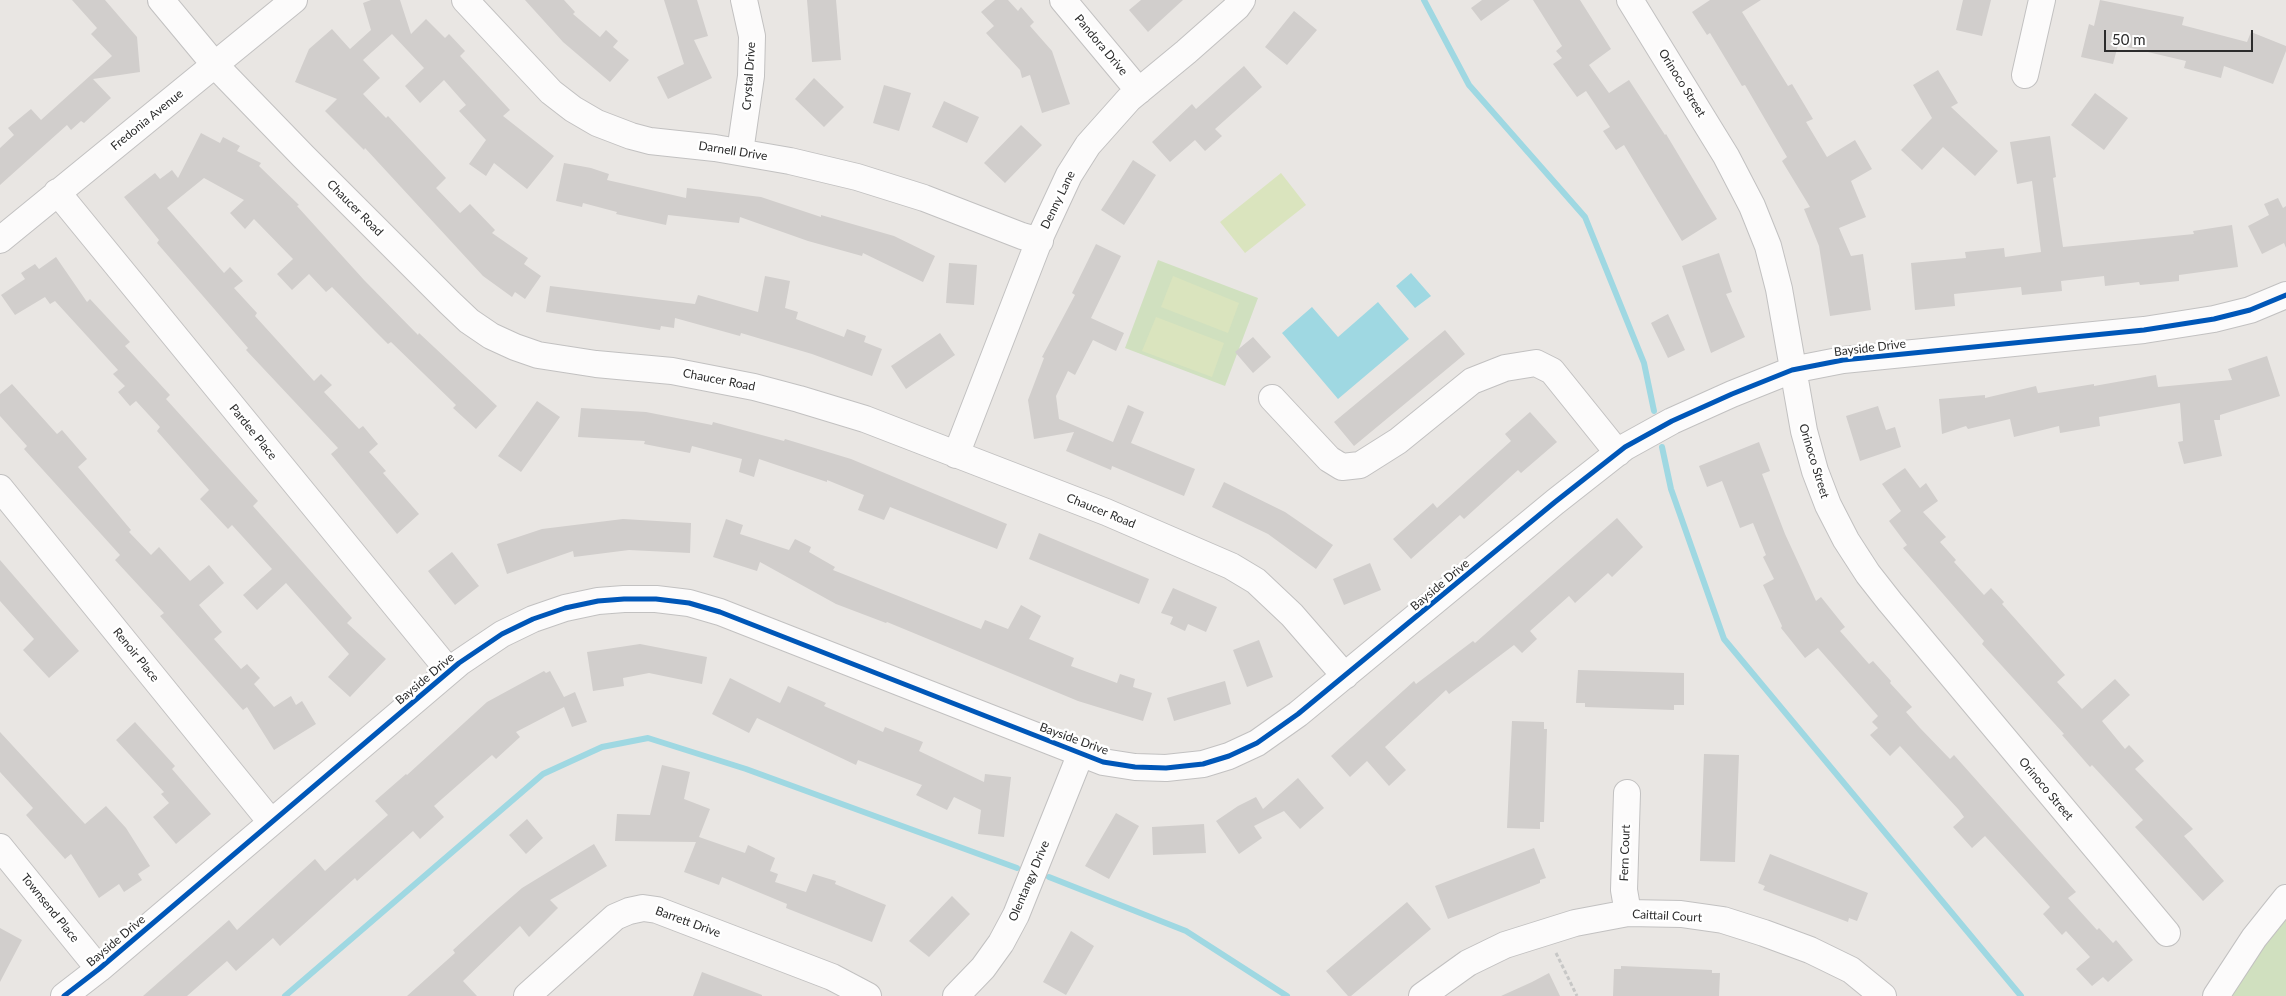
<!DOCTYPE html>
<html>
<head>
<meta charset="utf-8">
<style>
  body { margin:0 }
  #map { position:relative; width:2286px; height:996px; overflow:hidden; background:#e9e6e3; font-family:Lato,sans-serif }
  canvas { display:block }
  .scale { position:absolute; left:2104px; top:30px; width:149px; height:22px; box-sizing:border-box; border:2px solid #2c2c2c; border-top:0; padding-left:6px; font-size:15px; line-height:18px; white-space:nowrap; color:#2c2c2c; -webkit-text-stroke:4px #fff; paint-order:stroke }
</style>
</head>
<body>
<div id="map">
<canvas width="2286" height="996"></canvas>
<div class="scale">50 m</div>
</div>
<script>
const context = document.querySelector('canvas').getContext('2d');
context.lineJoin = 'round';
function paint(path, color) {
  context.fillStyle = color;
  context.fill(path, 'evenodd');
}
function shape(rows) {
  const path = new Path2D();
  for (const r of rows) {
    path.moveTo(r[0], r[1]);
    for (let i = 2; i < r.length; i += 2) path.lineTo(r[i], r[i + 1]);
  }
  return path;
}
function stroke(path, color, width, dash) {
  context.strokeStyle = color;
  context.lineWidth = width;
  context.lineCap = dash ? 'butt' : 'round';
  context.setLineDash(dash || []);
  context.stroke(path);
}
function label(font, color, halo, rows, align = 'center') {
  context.font = font + ' Lato,sans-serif';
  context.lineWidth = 5;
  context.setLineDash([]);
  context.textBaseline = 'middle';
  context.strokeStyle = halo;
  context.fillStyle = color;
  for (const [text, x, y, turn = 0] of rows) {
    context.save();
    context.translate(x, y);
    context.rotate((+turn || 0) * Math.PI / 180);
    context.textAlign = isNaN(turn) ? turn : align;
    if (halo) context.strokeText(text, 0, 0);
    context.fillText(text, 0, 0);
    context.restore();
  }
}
paint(shape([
  [1158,260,1258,298,1225,386,1125,348],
  [2286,915,2286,996,2228,996]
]), '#d0e0bf');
paint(shape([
  [1281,173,1306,205,1245,253,1220,222],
  [1173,276,1239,303,1228,333,1161,307],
  [1156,317,1224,343,1212,377,1142,351]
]), '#dae4be');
paint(shape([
  [1411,273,1431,296,1415,308,1396,286],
  [1378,302,1409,339,1338,399,1282,333,1312,307,1338,337]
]), '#9fd8e2');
stroke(shape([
  [1424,0,1469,85,1585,217,1644,363,1654,411],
  [1662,447,1671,489,1724,639,2021,996],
  [1049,877,1186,931,1287,996],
  [285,996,543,774,602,747,648,738,746,769,1017,868]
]), '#9fd8e2', 6);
paint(shape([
  [72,0,105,0,137,37,140,72,93,79,111,98,84,123,81,121,71,130,67,125,0,185,0,148,14,135,8,128,31,109,41,120,112,56,91,34,97,28],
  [371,0,400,0,411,34,426,19,445,38,449,34,465,51,460,56,510,110,503,116,554,156,527,189,494,163,486,176,469,164,486,140,459,111,466,105,444,80,420,103,405,86,424,68,392,34,363,60,380,78,363,94,386,118,388,116,446,178,436,188,460,213,470,204,495,230,492,233,528,258,524,264,541,276,525,299,515,292,512,297,483,276,365,148,364,150,325,111,337,99,295,82,309,49,332,29,350,49,371,30,363,3],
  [525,0,564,0,575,12,573,14,600,37,606,30,618,41,613,47,629,60,610,82,563,42],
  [664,0,697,0,708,36,694,40,712,78,668,99,657,77,684,64],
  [807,0,836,0,841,60,812,62],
  [995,0,1008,0,1018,11,1021,7,1034,22,1030,26,1052,51,1070,104,1042,113,1030,75,1022,78,1020,70,986,33,994,26,981,12],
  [1141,0,1183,0,1148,32,1129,10],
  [1482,0,1510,0,1481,21,1471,8],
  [1533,0,1580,0,1611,49,1589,65,1609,93,1629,80,1665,135,1666,134,1717,219,1682,241,1624,145,1616,150,1603,131,1610,127,1586,91,1577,97,1553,64,1562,58,1556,51,1562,46],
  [1710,0,1761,0,1742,12,1788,86,1792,84,1813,119,1806,122,1827,157,1855,140,1872,169,1851,181,1866,217,1839,228,1851,256,1863,254,1871,310,1830,316,1819,246,1804,209,1810,207,1782,161,1787,157,1745,85,1742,86,1710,33,1707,35,1692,12],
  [1963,0,1991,0,1982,36,1956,30],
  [2100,0,2184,17,2182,25,2247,42,2251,32,2286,46,2286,51,2273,84,2224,66,2221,78,2184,68,2186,61,2118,45,2113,64,2081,57,2089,24,2094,26],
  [1294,11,1317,30,1287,65,1265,47],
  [1244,66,1262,87,1215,129,1222,136,1205,151,1195,140,1170,162,1152,142,1192,104,1196,109],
  [1938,70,1958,103,1951,107,1998,151,1975,176,1943,147,1922,170,1901,150,1932,118,1913,85],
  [814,78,844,107,824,127,795,99],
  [884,85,911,93,899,131,873,123],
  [2095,93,2128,118,2104,150,2071,125],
  [944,101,979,117,967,143,932,127],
  [1021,125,1042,145,1005,183,984,163],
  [201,133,220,143,223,137,240,146,237,151,261,163,259,166,299,205,297,206,364,280,418,335,419,333,497,406,476,429,453,408,456,405,391,342,388,344,373,329,332,287,326,292,309,274,292,290,277,274,293,259,254,219,245,229,230,213,244,200,204,178,167,208,224,273,230,267,243,281,234,288,257,313,255,316,314,381,321,374,332,385,324,392,359,429,363,426,378,444,369,452,386,471,383,473,419,514,397,534,331,454,338,448,246,350,248,348,157,243,159,240,124,197,155,173,160,179,172,170,178,178],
  [2050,136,2056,177,2053,178,2063,247,2194,234,2193,231,2232,225,2238,267,2179,275,2179,281,2140,285,2139,282,2105,286,2104,276,2061,281,2062,291,2022,295,2021,287,1954,294,1955,306,1915,310,1911,263,1966,258,1965,252,2004,248,2005,257,2041,252,2032,181,2017,184,2010,142],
  [1133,160,1156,175,1124,225,1101,210],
  [564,163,591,168,609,174,607,180,686,198,687,188,761,197,821,217,821,215,894,236,935,256,923,282,863,253,862,256,808,241,740,217,739,223,668,215,666,225,616,214,617,212,583,203,582,207,556,201],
  [2278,198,2283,208,2286,206,2286,248,2284,243,2262,254,2248,226,2269,215,2264,204],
  [1096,244,1121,256,1091,318,1124,333,1116,351,1093,340,1075,375,1068,371,1056,396,1059,419,1113,442,1128,405,1144,412,1131,443,1195,469,1184,496,1112,466,1111,470,1066,451,1074,432,1034,439,1028,400,1044,358,1042,357,1075,295,1072,293],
  [1719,253,1732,292,1726,294,1745,337,1711,353,1682,266],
  [56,257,87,302,90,299,130,342,125,346,170,395,166,399,258,501,253,506,352,618,347,623,386,659,350,697,328,677,349,654,286,583,257,610,243,595,272,569,232,525,228,529,200,499,209,490,157,431,160,427,136,401,130,406,118,392,125,386,113,374,118,370,55,301,50,304,45,297,15,315,1,295,25,279,21,273,35,264,39,269],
  [949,263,977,265,974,305,946,303],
  [765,276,790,281,785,308,798,312,796,319,844,337,847,329,866,336,864,342,882,349,872,376,812,354,741,333,740,336,675,318,674,328,661,326,660,330,546,312,550,286,695,304,698,295,758,312],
  [1668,314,1685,350,1668,358,1651,323],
  [1445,330,1465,354,1354,446,1334,422],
  [940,333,955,355,906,389,891,366],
  [1253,337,1271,357,1253,373,1235,352],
  [2267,356,2280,396,2220,415,2220,420,2214,420,2222,456,2184,464,2178,442,2183,441,2180,403,2099,417,2100,426,2060,433,2059,426,2014,437,2010,419,1968,429,1966,426,1942,434,1939,399,1985,395,1985,398,2036,386,2038,393,2094,384,2094,386,2156,375,2158,387,2232,380,2228,369],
  [12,384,57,434,62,430,87,459,78,467,131,530,129,532,151,555,159,547,190,581,209,565,224,583,199,605,222,632,214,639,241,669,247,664,260,678,254,684,274,707,291,696,296,705,302,701,316,724,274,750,247,707,243,710,160,616,164,613,115,560,120,555,24,449,27,446,0,416,0,394],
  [537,401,560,417,521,472,498,456],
  [1878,406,1886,430,1895,427,1901,447,1860,461,1846,416],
  [581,408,646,412,712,425,713,422,784,441,785,439,851,459,1007,524,997,549,890,507,884,520,858,510,864,495,827,480,827,482,759,459,754,477,739,472,742,459,692,446,690,453,644,444,645,441,578,437],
  [1530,412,1557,442,1521,473,1518,470,1464,519,1460,515,1411,559,1393,539,1433,503,1437,508,1511,441,1505,434],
  [1759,442,1770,471,1762,474,1785,534,1816,601,1821,597,1845,627,1840,631,1869,664,1873,661,1891,681,1890,683,1912,707,1906,712,1920,728,1950,759,1954,755,2076,892,2068,898,2097,930,2099,928,2113,943,2116,940,2133,960,2108,982,2103,977,2092,986,2076,969,2090,957,2066,931,2062,935,2043,914,2050,907,1985,836,1972,848,1953,827,1964,817,1959,810,1900,746,1890,756,1870,735,1878,728,1872,722,1878,716,1818,648,1805,658,1781,628,1782,626,1763,585,1774,579,1763,557,1766,555,1753,523,1740,528,1722,481,1707,487,1699,466],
  [1905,468,1920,488,1926,483,1938,501,1923,512,1946,537,1940,542,1956,560,1954,562,1984,595,1991,588,2004,602,2002,604,2065,675,2057,682,2082,709,2115,679,2130,695,2102,721,2125,749,2129,745,2144,761,2135,769,2193,829,2184,836,2224,881,2203,901,2135,827,2143,820,2092,765,2090,767,2062,735,2064,734,1982,644,1984,641,1903,548,1907,545,1889,521,1901,511,1882,484],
  [1224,482,1285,512,1333,545,1316,569,1268,534,1212,507],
  [1617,518,1643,547,1612,577,1608,573,1575,603,1569,596,1530,631,1537,639,1522,653,1514,645,1449,694,1446,690,1385,747,1406,770,1389,786,1367,761,1350,777,1331,756,1414,681,1416,684,1473,641,1475,643],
  [623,519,691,523,690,553,629,550,574,557,573,551,507,574,497,544,542,529],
  [726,519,743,525,740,534,789,550,795,539,811,547,809,552,835,567,833,570,981,629,985,620,1008,629,1021,605,1041,616,1029,639,1074,658,1071,666,1117,683,1120,674,1135,679,1133,687,1152,693,1143,721,1078,701,887,622,886,623,836,604,760,562,757,571,713,557],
  [1039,533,1149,579,1139,604,1029,559],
  [452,552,479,586,455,605,428,571],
  [0,560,79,651,49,678,23,650,34,639,0,601],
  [1370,563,1381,590,1344,605,1333,579],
  [1173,588,1217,607,1206,632,1188,624,1185,631,1170,624,1173,617,1161,613],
  [1259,640,1273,677,1247,687,1233,650],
  [640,644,707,657,702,684,649,673,623,678,624,686,593,691,587,652],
  [1578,670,1684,673,1684,705,1674,705,1674,710,1585,707,1585,703,1576,703],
  [544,671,546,673,550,671,564,697,575,692,587,722,572,727,564,707,516,732,520,737,496,759,492,755,434,806,444,817,420,839,413,831,357,881,355,878,280,946,273,938,236,971,227,961,187,996,143,996,229,920,237,930,315,859,325,871,388,815,375,801,406,774,407,775,487,702],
  [730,678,780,703,788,686,826,703,824,706,883,732,885,727,923,742,919,751,984,782,985,774,1011,777,1004,837,978,834,981,810,954,797,947,810,916,795,922,785,858,760,856,765,757,718,749,733,712,714],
  [1225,681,1231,704,1174,721,1167,698],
  [1512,721,1544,722,1544,729,1547,729,1544,822,1540,822,1540,829,1507,828],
  [135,722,175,766,172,769,211,814,176,844,153,817,169,803,161,794,164,792,116,740],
  [0,732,85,824,106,806,126,828,150,866,138,874,142,880,124,892,119,884,99,898,71,854,65,859,26,815,33,808,0,772],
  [1704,754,1739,755,1735,862,1700,861],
  [662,765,690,772,684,799,710,809,699,837,745,853,748,845,775,858,770,871,778,874,775,882,806,892,813,874,836,881,835,884,886,905,872,942,786,908,787,904,722,877,719,885,684,872,696,842,615,841,617,814,650,815],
  [1298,778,1324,808,1300,829,1284,811,1254,826,1262,838,1239,854,1216,821,1238,806,1256,797,1263,809],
  [1116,813,1139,826,1109,879,1085,866],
  [527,819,543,838,526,854,509,835],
  [1204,824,1206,853,1153,855,1152,827],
  [594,844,607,866,550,900,558,908,529,937,520,926,463,981,477,996,407,996,455,953,453,950,491,915,522,888],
  [1534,848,1546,878,1540,880,1540,883,1448,919,1435,886],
  [1770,854,1868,893,1857,921,1849,918,1848,922,1763,890,1765,886,1758,883],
  [952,896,970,914,929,957,909,941],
  [1407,902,1431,929,1351,996,1348,996,1326,971],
  [0,928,22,940,0,982],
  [1071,931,1094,946,1066,995,1043,982],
  [1621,966,1712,970,1712,973,1720,973,1719,996,1613,996,1614,969,1621,969],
  [702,972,762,995,762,996,693,996],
  [1549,973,1560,996,1501,996,1532,982]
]), '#d1cecc');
const minor = shape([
  [161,0,215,65,303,156,450,303,469,321,491,336,515,347,538,355,596,364,672,371,754,387,799,399,865,419,1106,512,1231,566,1256,581,1292,615,1345,676],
  [465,0,551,92,573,109,597,123,631,136,650,141,715,148,790,161,857,177,924,198,1022,236,1040,241],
  [1063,0,1139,91],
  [1630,0,1726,156,1752,206,1768,246,1779,289,1804,431,1815,471,1828,505,1846,540,1868,574,1890,602,2167,933],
  [2025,75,2042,0],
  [740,152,751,76,752,36,744,0],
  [57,192,449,671],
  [0,240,294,0],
  [1272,398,1329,459,1342,467,1360,465,1398,441,1472,381,1505,368,1536,363,1552,371,1618,453],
  [956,455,1042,233,1069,175,1088,145,1129,99,1186,52,1237,7,1242,0],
  [0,488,271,822],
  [1627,793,1624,890,1628,913],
  [0,847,99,969],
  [64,996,99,969,459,663,502,634,533,619,565,608,598,601,624,599,656,599,689,603,720,612,1103,762,1135,767,1166,768,1203,764,1229,756,1257,743,1298,714,1555,502,1625,447,1672,421,1732,394,1792,370,1843,360,2144,330,2214,319,2250,310,2286,295],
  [527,996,615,917,629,911,643,908,657,910,832,977,868,996],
  [956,996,983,968,1001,943,1016,915,1081,753],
  [1422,996,1468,963,1505,945,1575,923,1628,913,1681,914,1723,920,1764,933,1810,950,1851,970,1883,996],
  [2216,996,2254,938,2286,898]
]);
stroke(minor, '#c2c1c1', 28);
stroke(shape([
  [1556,953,1577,996]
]), '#c7c7c6', 3, [4, 2.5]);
stroke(minor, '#fcfbfb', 26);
stroke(shape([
  [64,996,99,969,459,663,502,634,533,619,565,608,598,601,624,599,656,599,689,603,720,612,1103,762,1135,767,1166,768,1203,764,1229,756,1257,743,1298,714,1555,502,1625,447,1672,421,1732,394,1792,370,1843,360,2144,330,2214,319,2250,310,2286,295]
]), '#0057b8', 5);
label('12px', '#2c2c2c', '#fff', [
  ["Pandora Drive",1101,45,50],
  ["Crystal Drive",749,76,-86],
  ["Orinoco Street",1682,83,58],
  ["Fredonia Avenue",147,120,-39],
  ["Darnell Drive",733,151,9],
  ["Denny Lane",1058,200,-64],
  ["Chaucer Road",355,208,45],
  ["Bayside Drive",1870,348,-7],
  ["Chaucer Road",719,380,11],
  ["Pardee Place",253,432,51],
  ["Orinoco Street",1814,461,73],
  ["Chaucer Road",1101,511,22],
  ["Bayside Drive",1440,585,-40],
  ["Renoir Place",136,655,51],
  ["Bayside Drive",425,679,-40],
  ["Bayside Drive",1074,739,20],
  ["Orinoco Street",2046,789,50],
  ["Fern Court",1625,853,-88],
  ["Olentangy Drive",1029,881,-67],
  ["Townsend Place",50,908,51],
  ["Caittail Court",1667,916,3],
  ["Barrett Drive",688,922,20],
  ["Bayside Drive",116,941,-40]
]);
</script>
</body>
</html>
